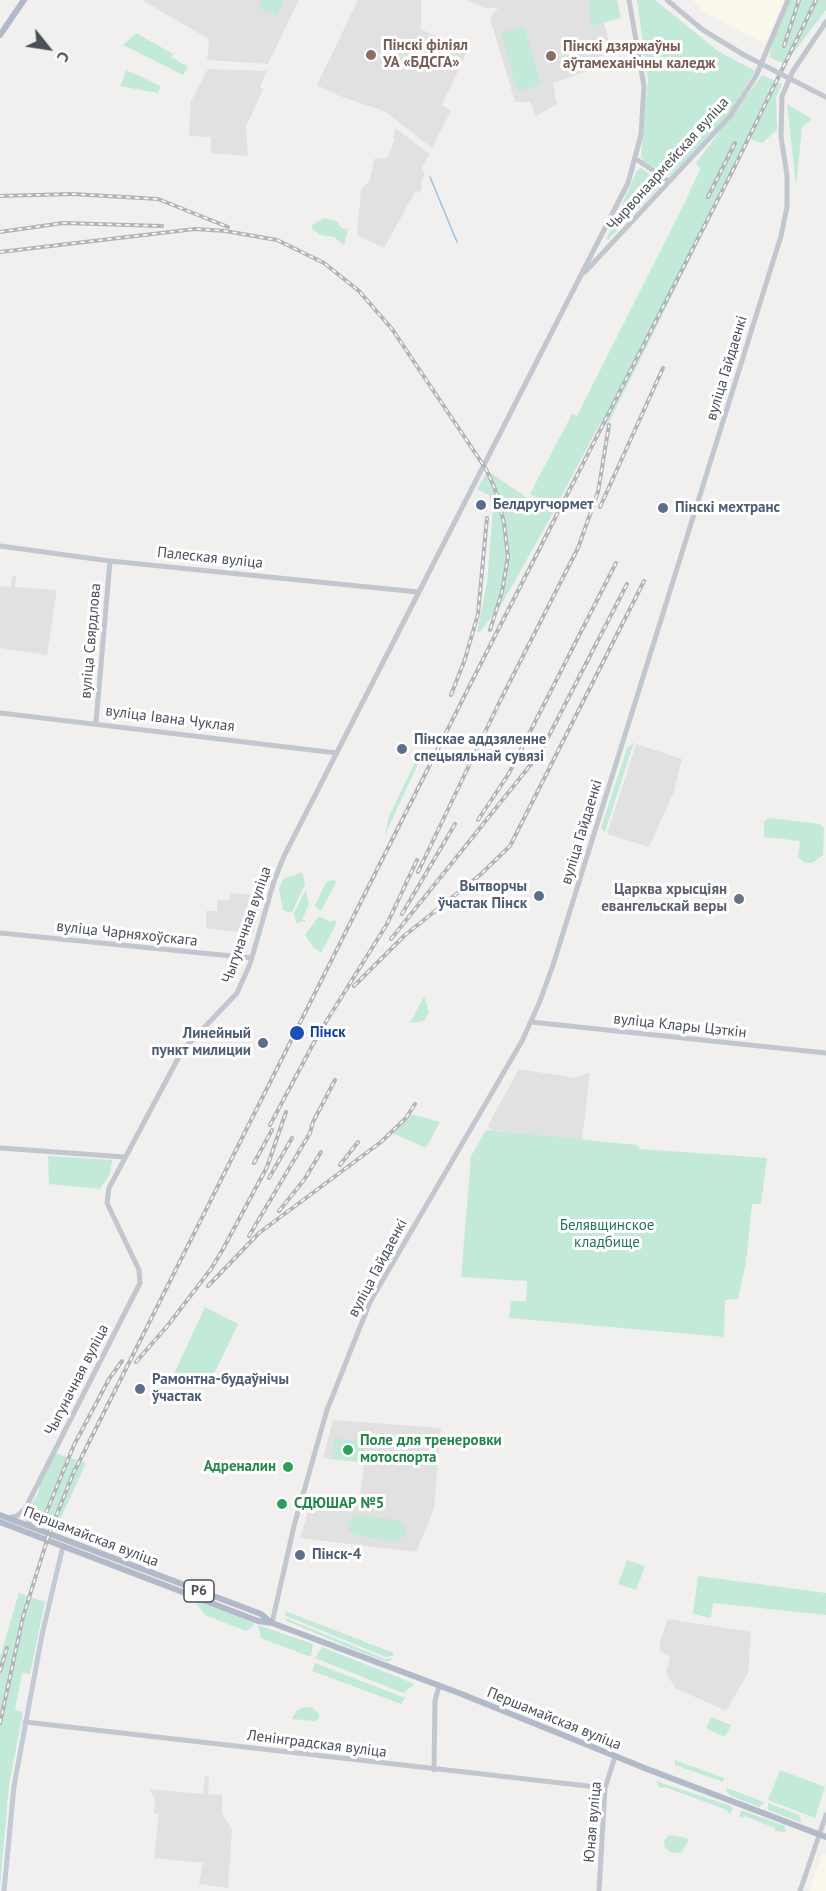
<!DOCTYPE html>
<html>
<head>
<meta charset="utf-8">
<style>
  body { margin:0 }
  #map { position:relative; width:826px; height:1891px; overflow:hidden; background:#f1f0ef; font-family:"PT Sans",sans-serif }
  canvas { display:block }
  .north { position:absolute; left:18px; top:18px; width:60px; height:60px; -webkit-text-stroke:4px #fff; paint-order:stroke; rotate:120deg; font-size:16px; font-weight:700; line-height:24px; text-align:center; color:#4a4f5a }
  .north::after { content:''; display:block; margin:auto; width:21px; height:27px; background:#4a4f5a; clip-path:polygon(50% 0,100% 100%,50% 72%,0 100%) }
</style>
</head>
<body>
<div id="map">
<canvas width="826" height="1891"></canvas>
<div class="north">С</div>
</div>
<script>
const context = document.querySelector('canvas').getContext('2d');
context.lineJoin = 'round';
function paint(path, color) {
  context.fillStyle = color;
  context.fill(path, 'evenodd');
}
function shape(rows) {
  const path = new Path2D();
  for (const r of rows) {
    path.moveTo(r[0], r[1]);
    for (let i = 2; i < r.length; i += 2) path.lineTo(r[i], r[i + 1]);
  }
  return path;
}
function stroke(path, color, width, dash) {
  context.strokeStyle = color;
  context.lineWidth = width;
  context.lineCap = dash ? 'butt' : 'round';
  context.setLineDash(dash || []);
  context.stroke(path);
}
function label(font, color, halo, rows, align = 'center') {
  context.font = font + ' "PT Sans",sans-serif';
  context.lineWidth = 6;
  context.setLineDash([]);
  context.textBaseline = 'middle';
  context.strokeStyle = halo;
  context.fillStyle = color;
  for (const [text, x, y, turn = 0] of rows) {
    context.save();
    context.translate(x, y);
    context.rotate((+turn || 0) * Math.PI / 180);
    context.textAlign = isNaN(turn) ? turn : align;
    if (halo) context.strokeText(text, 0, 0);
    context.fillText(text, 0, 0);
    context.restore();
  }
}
paint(shape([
  [693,0,785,0,765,44,704,12],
  [826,1854,826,1891,809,1891,822,1855]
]), '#faf8eb');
paint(shape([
  [142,0,299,0,268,64,207,60,209,39],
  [358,0,421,0,421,29,467,52,442,105,451,111,432,148,386,112,337,95,317,85],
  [467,0,598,0,612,53,591,59,593,69,553,83,557,104,536,116,530,102,515,102,490,18,498,8,484,8],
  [208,69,267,71,260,87,263,90,246,126,248,156,210,153,211,137,189,136,191,101],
  [395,128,430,154,422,167,425,174,420,184,423,186,419,193,415,192,384,248,357,235,361,190,370,180,374,159,387,158,395,139,393,137],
  [12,576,16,576,15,587,57,590,47,655,0,648,0,586,11,587],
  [636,744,682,759,674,792,649,847,607,834],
  [231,893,263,896,253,934,206,928,206,911,217,911,217,900,229,900],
  [519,1069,575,1078,590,1072,582,1141,490,1130,488,1125],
  [333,1420,441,1428,434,1509,416,1552,300,1538,312,1498,359,1505,364,1463,323,1458],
  [668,1619,751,1632,748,1673,726,1711,675,1688,666,1672,670,1657,660,1651,660,1641],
  [205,1776,209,1776,208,1794,222,1795,222,1813,232,1830,228,1888,199,1884,203,1863,154,1858,159,1814,154,1813,155,1798,149,1789,203,1794]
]), '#e2e1e1');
paint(shape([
  [262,0,283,0,277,16,258,8],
  [589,0,617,0,621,18,591,26],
  [637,0,655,0,718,51,755,71,729,114,670,176,643,161,641,156,648,80],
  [789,0,826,0,826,10,785,64,769,57,774,35],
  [524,26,541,85,517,91,501,33],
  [136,33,173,54,171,57,188,67,183,75,123,45],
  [126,70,161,86,158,93,120,86],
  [762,75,782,84,776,97,777,130,762,143,750,139,607,426,600,423,556,507,530,494,572,414,577,416,682,208,700,170,696,163],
  [787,104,812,119,802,127,796,185],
  [641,168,662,184,608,240,607,237,637,171],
  [324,218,337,221,341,228,348,229,344,245,334,237,320,235,312,229,312,225],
  [488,471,539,506,553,513,503,602,480,632,477,632,487,583,493,509,489,495,477,489],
  [634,742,605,832,601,828,627,748],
  [420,752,423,753,385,835,389,816],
  [769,818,820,824,824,828,823,855,812,863,805,863,798,857,800,841,764,837,764,821],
  [302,872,305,884,292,912,287,912,283,910,279,889,283,879],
  [332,880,337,881,321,911,315,906,326,882],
  [306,889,309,905,302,919,306,921,296,923,294,913],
  [319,916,331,922,333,920,337,922,321,953,314,948,305,935],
  [424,996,429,1012,424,1021,410,1023],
  [411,1114,440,1122,426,1148,390,1132],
  [486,1130,637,1145,640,1149,767,1158,761,1204,752,1204,746,1262,738,1299,725,1300,724,1337,509,1318,511,1301,526,1301,527,1281,461,1277,471,1156],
  [48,1156,112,1160,110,1174,100,1189,49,1184],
  [205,1307,238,1324,210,1382,172,1378],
  [334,1438,365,1442,362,1462,332,1459],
  [55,1453,86,1463,56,1529,32,1519,32,1511,28,1508,38,1494,40,1485],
  [356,1514,401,1521,406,1527,405,1535,396,1542,355,1535,349,1530,348,1523],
  [627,1560,645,1566,636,1590,618,1584],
  [698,1576,826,1593,826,1615,713,1603,711,1618,693,1614],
  [19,1593,45,1602,30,1674,22,1673,15,1710,23,1712,9,1785,0,1887,0,1657],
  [200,1602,254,1623,253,1626,246,1631,205,1615,196,1603],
  [285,1611,394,1653,393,1656,386,1657,286,1616],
  [280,1612,285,1618,385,1659,394,1658,388,1662,357,1651,287,1621],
  [258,1625,313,1644,311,1657,261,1638],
  [322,1647,415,1684,403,1693,315,1658],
  [315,1663,405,1698,401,1704,312,1671],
  [305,1707,313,1708,319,1714,319,1719,315,1721,292,1719,297,1710],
  [711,1717,731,1725,725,1737,706,1728],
  [675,1760,724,1778,723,1782,675,1765],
  [780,1770,825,1787,815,1818,768,1800],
  [656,1781,731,1806,733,1810,729,1814,727,1810,665,1787,660,1788],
  [727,1788,764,1802,764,1803,760,1807,731,1796,726,1791],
  [768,1803,799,1815,802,1823,768,1810],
  [741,1810,785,1826,786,1832,775,1831,775,1828,744,1816,743,1818,739,1817],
  [670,1835,687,1838,688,1841,682,1852,672,1853,665,1848,664,1840]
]), '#c3e9d9');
stroke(shape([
  [430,177,457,242]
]), '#96c4e1', 1.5);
stroke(shape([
  [667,0,703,30,744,55],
  [812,90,826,97],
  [636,159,669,181],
  [585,272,730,116,756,76,788,0],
  [0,546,110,561,418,592],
  [0,713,337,753],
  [96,722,110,561],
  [0,933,252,958],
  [531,1022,826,1053],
  [0,1148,125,1157],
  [25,1509,31,1527],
  [9,1518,17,1516,25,1509,140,1283,139,1270,107,1203,109,1188,182,1051,237,993,250,964,274,881,284,856,628,183,641,135,644,86,629,0],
  [272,1623,294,1526,327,1410,370,1302,522,1041,540,1001,553,965,781,236,787,207,787,175,781,137,782,96,793,71,826,22],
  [25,1722,605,1788],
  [434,1770,435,1701,439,1686],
  [599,1891,605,1788,615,1757],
  [800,1891,826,1815]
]), '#c2c7cf', 5);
stroke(shape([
  [4,1891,14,1786,42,1635,63,1546]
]), '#c4cad5', 5);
stroke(shape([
  [0,35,24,0],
  [0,1515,261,1614,272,1623],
  [0,1522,258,1621,272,1623,459,1693,647,1769,826,1837]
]), '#b2baca', 6);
const rail = shape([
  [784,46,799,0],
  [0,196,72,194,158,199,228,227],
  [708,197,735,143],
  [0,232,63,223,162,226],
  [0,252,195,229,225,231,277,240,324,263,359,291,392,329,486,469,495,489,504,523,508,557,502,592,490,630],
  [600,507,663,368],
  [451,695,465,659,478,614,487,518],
  [478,820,508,775,616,563],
  [418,872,498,705,578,548,598,492,609,425],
  [402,914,455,824],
  [391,939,540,753,627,584],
  [354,986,404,936,480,875,510,846,644,581],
  [270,1125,319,1033,387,924,417,860],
  [254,1163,272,1130],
  [340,1165,358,1142],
  [269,1178,292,1138],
  [279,1211,304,1180,321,1152],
  [249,1236,310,1133,313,1122,335,1080],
  [208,1286,259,1233,381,1142,406,1118,415,1104],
  [165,1329,211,1269,223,1249,267,1167,286,1112],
  [136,1362,169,1324],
  [46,1513,74,1445,109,1379,122,1361],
  [0,1671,7,1648],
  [0,1723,23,1617,49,1534,73,1474,475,675,734,168,816,0]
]);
stroke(rail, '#b2b4b9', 4);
stroke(rail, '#fff', 1.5, [4.5]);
stroke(shape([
  [744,55,812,90]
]), '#c2c7cf', 5);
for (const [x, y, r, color] of [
  [371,55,6,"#8d6e63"],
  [551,56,6,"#8d6e63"],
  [481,505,6,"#5c6f8a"],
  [663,508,6,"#5c6f8a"],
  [402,749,6,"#5c6f8a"],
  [539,896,6,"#5c6f8a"],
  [739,899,6,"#6b7280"],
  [297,1033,8,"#1a4fb4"],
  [263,1043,6,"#5c6f8a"],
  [140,1389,6,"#5c6f8a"],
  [348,1450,6,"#2e9e5b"],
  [288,1467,6,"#2e9e5b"],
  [282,1504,6,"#2e9e5b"],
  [300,1555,6,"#5c6f8a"]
]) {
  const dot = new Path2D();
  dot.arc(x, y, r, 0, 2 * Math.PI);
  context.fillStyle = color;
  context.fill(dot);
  stroke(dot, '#fff', 2);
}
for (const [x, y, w] of [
  [199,1591,30]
]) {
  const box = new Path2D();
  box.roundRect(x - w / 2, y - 11, w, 22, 4.5);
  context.fillStyle = '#fff';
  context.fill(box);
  stroke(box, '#4a4f5a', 1.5);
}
label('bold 14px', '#4a4f5a', null, [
  ["Р6",199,1591]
]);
label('bold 15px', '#785e54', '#fff', [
  ["Пінскі філіял",383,46],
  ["УА «БДСГА»",383,63],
  ["Пінскі дзяржаўны",563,47],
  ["аўтамеханічны каледж",563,64]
], 'left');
label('15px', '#4a4f5a', '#fff', [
  ["Чырвонаармейская вуліца",668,164,-48],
  ["вуліца Гайдаенкі",727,368,-73],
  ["Палеская вуліца",210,558,6],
  ["вуліца Свярдлова",91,641,-85],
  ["вуліца Івана Чуклая",170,719,7],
  ["вуліца Гайдаенкі",582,832,-73],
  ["Чыгуначная вуліца",247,925,-71],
  ["вуліца Чарняхоўскага",127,934,6],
  ["вуліца Клары Цэткін",680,1026,6],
  ["вуліца Гайдаенкі",378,1268,-62],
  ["Чыгуначная вуліца",77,1380,-63],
  ["Першамайская вуліца",91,1537,21],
  ["Першамайская вуліца",554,1719,22],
  ["Ленінградская вуліца",317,1744,7],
  ["Юная вуліца",593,1822,-85]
]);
label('bold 15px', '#4e5e75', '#fff', [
  ["Белдругчормет",493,505],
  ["Пінскі мехтранс",675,508],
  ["Пінскае аддзяленне",414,740],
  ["спецыяльнай сувязі",414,757],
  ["Вытворчы",527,887,"right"],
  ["ўчастак Пінск",527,904,"right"],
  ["Линейный",251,1034,"right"],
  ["пункт милиции",251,1051,"right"],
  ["Рамонтна-будаўнічы",152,1380],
  ["ўчастак",152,1397],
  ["Пінск-4",312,1555]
], 'left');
label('bold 15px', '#5b616d', '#fff', [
  ["Царква хрысціян",727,890],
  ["евангельскай веры",727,907]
], 'right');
label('bold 15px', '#164399', '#fff', [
  ["Пінск",310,1033]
], 'left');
label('15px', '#23735a', '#fff', [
  ["Белявщинское",607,1226],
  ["кладбище",607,1243]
]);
label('bold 15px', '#27864d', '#fff', [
  ["Поле для тренеровки",360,1441],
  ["мотоспорта",360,1458],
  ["Адреналин",276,1467,"right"],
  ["СДЮШАР №5",294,1504]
], 'left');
</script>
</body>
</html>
